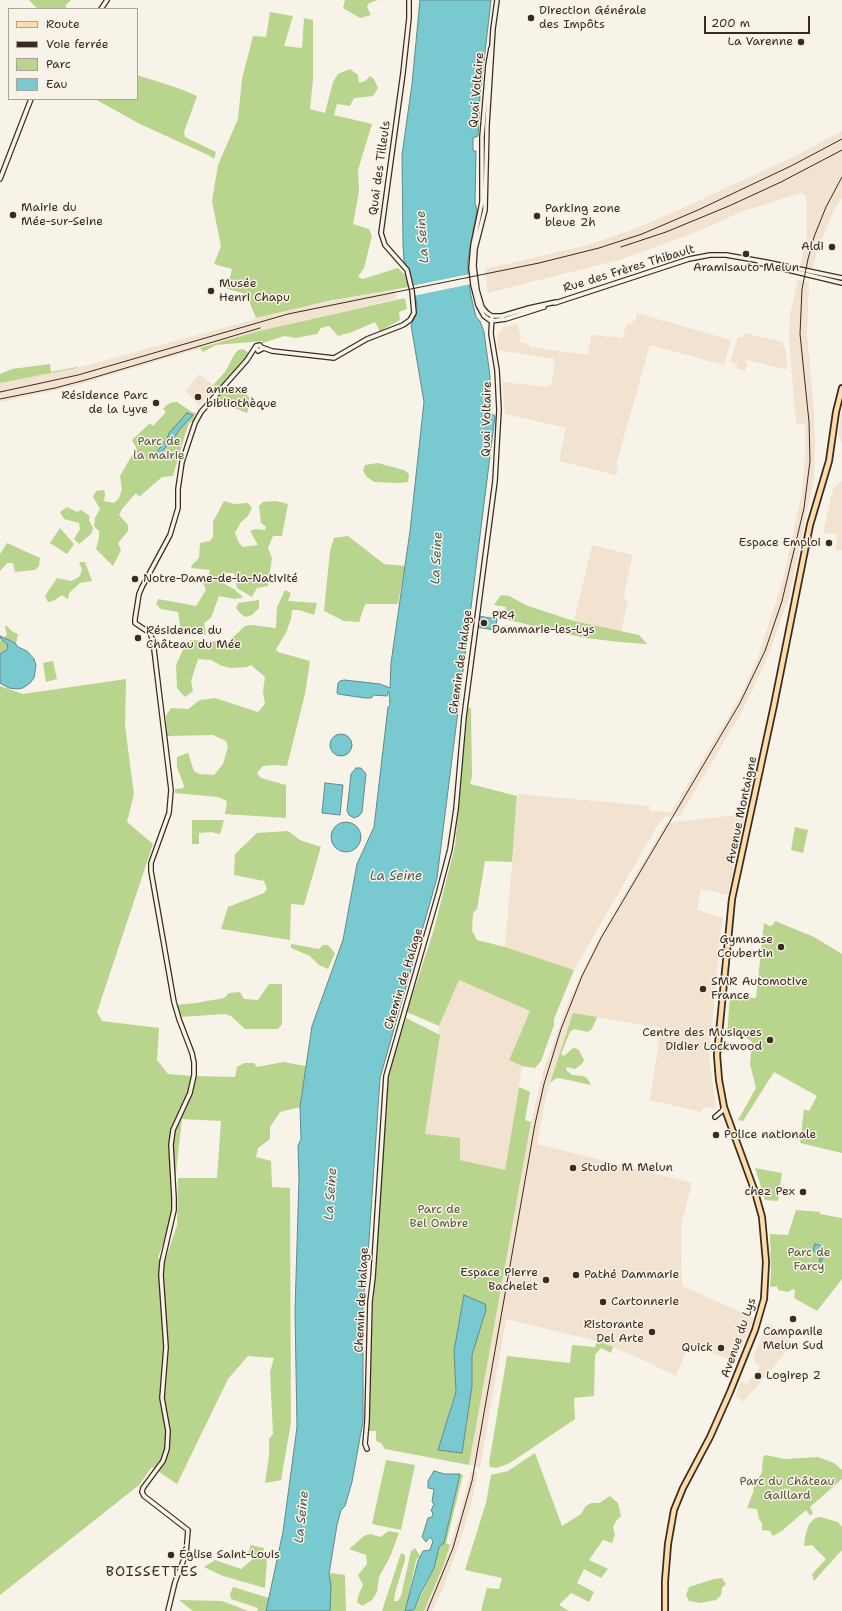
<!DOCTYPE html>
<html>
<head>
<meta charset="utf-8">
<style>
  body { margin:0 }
  #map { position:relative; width:842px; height:1611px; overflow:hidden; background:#f7f3e8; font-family:"Shantell Sans",sans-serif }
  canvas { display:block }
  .legend { position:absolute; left:8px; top:8px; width:130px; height:92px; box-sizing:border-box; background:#f7f3e8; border:1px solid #aca397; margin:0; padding:5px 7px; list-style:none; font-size:12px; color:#3b2a1e }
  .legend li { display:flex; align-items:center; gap:8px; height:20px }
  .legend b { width:20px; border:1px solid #aca397 }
  .scale { position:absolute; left:704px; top:16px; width:106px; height:18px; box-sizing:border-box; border:2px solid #3b2a1e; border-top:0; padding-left:5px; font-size:12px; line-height:14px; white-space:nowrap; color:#3b2a1e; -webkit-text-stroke:3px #f7f3e8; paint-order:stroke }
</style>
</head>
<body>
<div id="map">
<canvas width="842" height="1611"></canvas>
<ul class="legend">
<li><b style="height:5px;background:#fddcac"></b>Route</li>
<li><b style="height:5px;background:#3b2a1e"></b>Voie ferrée</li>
<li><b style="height:11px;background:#b9d48c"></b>Parc</li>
<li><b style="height:11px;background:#79cad0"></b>Eau</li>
</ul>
<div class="scale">200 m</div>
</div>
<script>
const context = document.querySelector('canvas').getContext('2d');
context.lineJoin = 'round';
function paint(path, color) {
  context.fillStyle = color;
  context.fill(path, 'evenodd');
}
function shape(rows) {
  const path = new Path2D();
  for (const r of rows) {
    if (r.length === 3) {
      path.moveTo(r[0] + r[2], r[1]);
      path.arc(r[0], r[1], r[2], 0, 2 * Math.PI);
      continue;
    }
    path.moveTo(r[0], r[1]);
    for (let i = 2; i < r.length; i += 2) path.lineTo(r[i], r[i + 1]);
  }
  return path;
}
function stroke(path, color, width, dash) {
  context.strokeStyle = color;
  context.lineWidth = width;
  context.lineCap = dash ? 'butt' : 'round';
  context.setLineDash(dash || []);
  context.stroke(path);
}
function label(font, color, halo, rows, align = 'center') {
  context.font = font + ' "Shantell Sans",sans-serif';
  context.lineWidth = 3;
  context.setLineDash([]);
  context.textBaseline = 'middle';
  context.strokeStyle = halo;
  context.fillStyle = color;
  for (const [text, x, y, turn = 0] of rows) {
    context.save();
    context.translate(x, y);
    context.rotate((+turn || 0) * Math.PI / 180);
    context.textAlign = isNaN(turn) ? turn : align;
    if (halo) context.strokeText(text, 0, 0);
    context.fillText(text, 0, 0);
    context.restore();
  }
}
paint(shape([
  [842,131,842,198,835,208,818,249,812,269,800,266,807,237,807,207,806,195,800,193,741,212,694,233,622,259,488,293,485,269,584,246,635,229,692,204,797,155],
  [798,279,809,282,807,333,814,413,815,445,814,479,789,597,766,661,740,715,680,816,665,817,659,823,574,970,505,947,518,794,650,806,649,811,671,812,740,697,757,660,783,580,802,492,805,458,805,424,796,424,789,338,790,314],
  [395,289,397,299,259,331,70,387,0,402,0,383,77,368,292,309],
  [637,313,731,340,724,365,650,345,616,465,619,465,616,475,559,461,566,428,505,414,502,382,547,387,552,383,555,359,498,350,497,336,503,327,517,324,521,336,520,342,527,344,530,347,588,355,591,335,622,338,627,324,630,324,635,320],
  [744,333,783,342,783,346,786,349,787,370,746,360,745,362,747,364,745,371,737,369,737,364,730,362,738,337,743,337],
  [199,374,216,387,199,406,186,391],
  [842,410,842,444,838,433],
  [842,480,842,550,836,550,837,534,823,533,833,489],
  [592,545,633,555,623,598,628,600,621,632,574,621],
  [746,814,728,895,701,889,697,910,723,918,721,929,709,1057,716,1108,705,1107,699,1113,697,1111,650,1100,661,1028,573,1013,546,1096,537,1144,692,1183,681,1226,682,1286,754,1318,736,1362,702,1349,688,1347,676,1376,641,1359,597,1341,506,1319,480,1468,469,1465,531,1122,544,1069,570,998,599,938,666,823],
  [459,980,530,1011,509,1059,522,1066,505,1170,460,1160,425,1134,439,1036,439,1026],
  [767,1323,771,1325,793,1344,743,1402,736,1396,736,1393,740,1383,744,1382,746,1384,760,1368,753,1358],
  [471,1471,478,1472,472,1501,459,1544,444,1586,432,1611,424,1611,444,1564,460,1514]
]), '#f2e2d0');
paint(shape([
  [29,0,71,0,65,6,68,9,38,9],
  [345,0,378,0,369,3,367,7,371,15,360,18,343,8],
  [270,12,293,16,284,46,302,48,304,18,313,20,313,79,310,109,325,113,333,82,338,74,350,69,358,75,359,83,365,81,370,76,374,79,378,88,373,96,354,98,350,106,337,104,334,115,372,124,358,170,359,191,353,224,369,229,372,236,364,268,358,277,363,279,398,268,405,275,409,287,328,301,256,318,246,294,227,289,232,269,214,264,221,246,212,201,218,165,238,119,242,79,253,36,266,37],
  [137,75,178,88,197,96,184,132,185,137,216,152,214,159,210,156,140,124,95,99,137,99],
  [405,298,407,309,399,312,400,320,380,331,375,322,352,332,338,336,329,326,321,328,317,334,296,338,284,336,263,343,262,341,216,345,203,352,200,348,259,331],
  [243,349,249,353,218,389,213,385,225,372,234,355,238,350],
  [50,364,51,372,77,367,77,368,0,383,0,374,12,369],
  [227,387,246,394,249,397,250,402,247,413,215,400],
  [173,402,177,402,192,412,196,413,193,421,190,422,187,428,173,476,162,477,139,497,136,493,122,509,119,515,128,525,128,531,118,543,121,550,113,566,96,549,99,538,99,531,94,526,95,518,100,509,93,497,96,491,104,490,105,494,104,501,114,503,119,498,122,489,120,476,131,457,137,449,132,440,150,423,153,426,166,412,163,409,168,404],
  [378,463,404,470,409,474,408,482,400,483,374,482,366,476,363,470,365,465],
  [224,501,234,504,248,503,252,508,248,516,241,522,235,533,239,543,243,547,258,545,250,531,256,529,265,530,266,527,261,523,259,506,263,502,276,501,288,504,282,536,273,536,268,548,272,558,268,586,257,588,252,597,237,588,234,573,221,573,221,582,234,589,243,597,241,598,235,599,219,596,211,618,204,623,206,635,181,631,178,612,161,609,156,604,158,599,196,606,206,590,202,581,208,577,210,570,191,568,192,565,199,558,200,543,210,541,213,537,213,522],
  [67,507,77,512,81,510,90,516,89,520,93,528,91,534,79,544,74,539,80,529,79,523,64,519,60,512],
  [60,528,74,544,67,554,50,543],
  [348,536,384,564,405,566,398,604,366,604,364,607,359,622,344,621,324,611,330,551,334,538],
  [7,543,40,558,39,566,35,570,15,572,13,563,7,563,0,571,0,554],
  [79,562,85,562,92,581,80,583,69,593,68,599,62,595,53,601,48,602,45,596,57,578,71,581,79,577,82,570],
  [285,590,291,593,288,601,317,603,314,615,299,610,292,610,291,619,286,633,276,649,278,652,310,661,305,694,287,766,275,765,263,766,257,773,261,778,286,785,286,818,225,814,227,801,218,797,175,793,175,789,183,788,184,786,177,767,177,757,188,753,194,771,199,774,214,775,223,764,228,747,226,741,213,735,167,736,166,716,171,708,188,709,200,700,215,698,258,712,265,704,263,691,265,677,251,665,247,667,231,668,222,666,211,660,198,659,191,681,193,691,185,697,177,688,176,665,185,645,190,640,228,642,245,626,251,625,276,628,277,607],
  [501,595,509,596,528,606,574,621,639,635,647,644,620,642,585,638,504,619,506,607,494,605],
  [259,600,259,608,252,615,245,617,240,613,236,608,238,603],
  [6,625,13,632,18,634,16,644,0,656,0,641,7,635,5,627],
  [53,661,57,679,46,682,43,663],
  [126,679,125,726,134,794,127,822,153,844,97,1012,102,1021,159,1028,157,1060,168,1074,192,1076,185,1108,197,1076,235,1077,237,1067,244,1063,254,1063,257,1067,283,1062,306,1066,300,1107,280,1112,270,1127,270,1139,258,1148,256,1157,271,1161,272,1187,290,1188,291,1423,281,1480,265,1483,269,1456,269,1439,273,1434,270,1372,274,1358,248,1356,228,1379,177,1484,152,1467,139,1485,0,1595,0,686,23,694],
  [182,1119,221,1121,217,1178,178,1178,177,1225,165,1261,158,1258,168,1229,173,1199],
  [468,708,471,708,472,777,470,784,517,796,512,862,485,861,477,909,473,913,472,931,477,940,505,947,574,970,554,1019,554,1025,541,1061,535,1068,522,1066,509,1060,530,1011,459,980,439,1026,407,1012,434,929,455,846],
  [192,820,224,820,220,834,211,832,199,833,199,844,192,844],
  [795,827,808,830,803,853,791,850],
  [288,831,300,840,321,847,304,905,291,904,290,940,221,929,228,907,264,893,267,889,264,881,234,875,235,854,257,833],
  [775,921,814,937,842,954,842,1153,800,1143,804,1109,809,1111,817,1096,774,1072,743,1121,738,1120,756,1088,750,1064,752,1042,745,1036,727,1035,730,996,756,998,764,923,769,926,773,925],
  [291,944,319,949,323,945,328,945,335,953,328,969,319,965,310,956,291,948],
  [269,984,282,984,282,1024,278,1029,245,1029,231,1016,225,1014,180,1017,175,1005,196,1003,224,998,229,993,240,992,244,999,258,1000],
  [573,1013,597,1017,592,1029,588,1032,574,1029,570,1032,561,1054,564,1056,573,1048,578,1049,584,1060,582,1064,575,1069,567,1067,566,1070,572,1075,583,1076,587,1078,591,1085,559,1078,555,1079,550,1083],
  [406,1018,440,1035,425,1134,460,1138,460,1160,505,1170,519,1087,530,1092,525,1120,531,1122,469,1465,385,1449,381,1443,376,1441,376,1431,368,1431,373,1305,388,1075],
  [464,1295,486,1310,472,1355,472,1386,462,1453,438,1450,456,1392,454,1351],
  [755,1168,782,1173,778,1201,765,1200],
  [796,1210,820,1212,820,1214,842,1218,842,1279,817,1311,794,1298,795,1290,793,1289,788,1292,778,1290,777,1286,772,1287,770,1286,771,1272,770,1234,788,1235],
  [597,1341,613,1347,611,1353,601,1348,595,1355,594,1396,574,1398,575,1419,510,1463,497,1468,490,1467,489,1463,507,1356,570,1363,572,1345,595,1347],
  [535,1453,562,1526,581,1514,586,1506,591,1503,599,1503,610,1496,618,1503,621,1516,616,1521,613,1527,615,1534,612,1543,603,1540,589,1560,608,1569,601,1578,584,1569,577,1583,594,1592,589,1602,571,1593,559,1605,569,1611,483,1611,481,1610,487,1588,499,1589,502,1578,465,1570,486,1503,491,1475,508,1471],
  [766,1455,785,1459,818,1457,834,1463,842,1470,842,1479,810,1507,813,1513,810,1516,806,1510,783,1530,773,1536,770,1531,762,1530,762,1523,759,1519,757,1509,747,1508,754,1490,753,1489,762,1472,763,1457],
  [386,1460,415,1465,401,1530,372,1524],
  [460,1474,463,1475,446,1543,450,1545,444,1564,424,1611,414,1611,434,1568,439,1547,444,1543],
  [820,1517,838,1522,842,1527,842,1550,814,1581,812,1574,826,1559,812,1545,804,1546,805,1537,809,1524,815,1518],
  [389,1531,399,1533,390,1557,379,1577,377,1592,372,1600,362,1606,357,1602,359,1594,363,1585,358,1575,367,1564,366,1555,349,1549,364,1536,370,1534,380,1537],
  [251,1545,264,1548,262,1557,248,1553],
  [415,1548,420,1556,416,1560,406,1609,405,1611,382,1611,401,1553,405,1555,405,1560,395,1593,394,1601,398,1601,401,1596,411,1551],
  [255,1557,267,1559,265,1588,223,1576,204,1567,215,1560,241,1569],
  [330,1573,345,1575,346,1611,330,1611],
  [722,1578,726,1584,722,1588,721,1595,716,1600,700,1603,689,1601,686,1595,689,1587,714,1579],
  [233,1587,269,1598,266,1611,257,1611,258,1608,231,1599,230,1594],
  [179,1600,222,1601,248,1611,193,1611]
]), '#b9d48c');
const water = shape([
  [420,0,491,0,480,95,478,136,473,138,473,151,476,151,475,203,477,210,468,259,468,276,471,296,476,317,480,321,484,332,490,376,490,413,495,416,437,878,380,1078,366,1284,363,1294,363,1421,352,1482,345,1506,341,1510,337,1525,329,1574,331,1585,330,1611,266,1611,283,1532,297,1427,295,1311,299,1179,298,1146,301,1139,300,1107,312,1026,343,940,357,864,374,827,388,707,390,705,389,691,388,692,387,696,374,695,371,698,365,698,338,694,337,693,338,683,340,681,344,680,380,684,390,688,391,663,410,531,424,402,411,325,416,315,417,305,410,272,404,261,403,245,402,155,412,84,420,0],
  [187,413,193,415,179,430,176,435,155,460,152,458,167,439,169,433,187,413],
  [478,616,497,619,495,630,476,627,478,616],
  [0,636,15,643,18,647,27,651,34,659,36,665,34,678,30,683,23,688,17,689,9,688,0,683,0,654,8,649,7,644,0,638,0,636],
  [341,745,11],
  [356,768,361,768,366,774,362,812,359,816,354,818,349,815,347,811,351,774,356,768],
  [325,783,343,785,340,815,322,813,325,783],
  [346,837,15],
  [815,1244,821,1246,824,1249,825,1253,820,1265,819,1264,820,1257,813,1250,815,1244],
  [464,1295,485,1304,486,1310,472,1355,472,1386,462,1453,438,1450,456,1392,454,1351,464,1295],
  [434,1471,445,1474,460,1474,444,1543,439,1547,434,1568,421,1593,414,1610,405,1611,418,1561,423,1551,430,1550,433,1541,430,1537,426,1542,422,1537,428,1518,432,1517,433,1512,431,1511,434,1504,432,1502,434,1489,428,1488,428,1481,434,1471]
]);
paint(water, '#79cad0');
stroke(water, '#608a89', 1);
paint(shape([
  [470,274,471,284,413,296,411,286]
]), '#f7f3e8');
const minor = shape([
  [497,0,493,29,487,125,485,210,475,249,474,266,477,290,482,307,487,313,492,316,502,316,529,308,556,302],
  [101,9,107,0],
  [491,48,488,65,482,137,482,202,473,245,471,268,473,285,478,305,484,316,491,321],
  [0,179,31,99],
  [759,263,842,283],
  [555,303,689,259,710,255,726,255,766,262,842,278],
  [491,321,506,319,544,307],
  [261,347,272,351,334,358,367,339,403,325,410,320,414,313,412,291,407,270,385,245,381,233,403,73,409,18,409,0],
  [715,1117,722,1111,724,1107],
  [367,1449,365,1444,367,1421,370,1302,373,1277,386,1076,439,891,450,849,456,809,464,717,495,481,499,410,497,370,491,334,492,316],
  [168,1611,175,1582,186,1554,188,1530,144,1496,142,1492,143,1488,163,1461,167,1449,168,1431,162,1398,166,1347,161,1275,162,1262,174,1210,174,1198,171,1145,173,1130,190,1093,194,1075,194,1063,192,1053,179,1019,174,1002,151,871,151,863,169,813,171,790,153,641,150,633,135,623,135,619,139,594,142,587,170,535,178,508,178,489,182,462,195,423,201,412,247,360,256,346,260,345,262,349,258,351,256,347]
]);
const major = shape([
  [665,1611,665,1581,668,1544,674,1510,683,1488,710,1437,730,1392,755,1330,764,1299,766,1262,762,1217,755,1192,724,1107,719,1080,717,1055,732,899,774,705,810,525,829,461,836,412,842,388]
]);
stroke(minor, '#3b2a1e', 6);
stroke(major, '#3b2a1e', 8);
stroke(minor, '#f7f3e8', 3.5);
stroke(major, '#fddcac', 4.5);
stroke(shape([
  [621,247,666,232,729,206,781,182,842,150],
  [0,392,78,375,288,314,539,263,599,248,642,234,698,210,791,166,842,139],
  [0,399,55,388,89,379,260,328],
  [427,1611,453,1548,472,1481,535,1124,544,1084,561,1029,582,976,601,938,740,703,765,651,782,601,804,508,810,461,809,422,800,334,802,289,808,259,814,237,826,207,842,177]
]), '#3b2a1e', 1);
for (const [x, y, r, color] of [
  [531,18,4,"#3b2a1e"],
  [801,42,4,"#3b2a1e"],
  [13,215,4,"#3b2a1e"],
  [537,216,4,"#3b2a1e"],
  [832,247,4,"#3b2a1e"],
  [746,254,4,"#3b2a1e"],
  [211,291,4,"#3b2a1e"],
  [198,397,4,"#3b2a1e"],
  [156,403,4,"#3b2a1e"],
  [829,543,4,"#3b2a1e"],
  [135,579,4,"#3b2a1e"],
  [484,623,4,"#3b2a1e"],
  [138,638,4,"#3b2a1e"],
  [781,947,4,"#3b2a1e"],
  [703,989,4,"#3b2a1e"],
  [770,1040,4,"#3b2a1e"],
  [716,1135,4,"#3b2a1e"],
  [573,1168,4,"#3b2a1e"],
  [803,1192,4,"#3b2a1e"],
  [576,1275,4,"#3b2a1e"],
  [546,1280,4,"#3b2a1e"],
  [603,1302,4,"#3b2a1e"],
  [793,1319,4,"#3b2a1e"],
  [652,1332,4,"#3b2a1e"],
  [721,1348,4,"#3b2a1e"],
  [758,1376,4,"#3b2a1e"],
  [171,1555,4,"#3b2a1e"]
]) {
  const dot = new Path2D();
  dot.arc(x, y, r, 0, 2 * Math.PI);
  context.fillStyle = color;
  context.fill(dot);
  stroke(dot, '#f7f3e8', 1.5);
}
label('12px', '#3b2a1e', '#f7f3e8', [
  ["Direction Générale",539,11],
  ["des Impôts",539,25],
  ["La Varenne",793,42,"right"],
  ["Mairie du",21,208],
  ["Mée-sur-Seine",21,222],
  ["Parking zone",545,209],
  ["bleue 2h",545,223],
  ["Aldi",824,247,"right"],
  ["Aramisauto Melun",746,268,"center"],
  ["Musée",219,284],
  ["Henri Chapu",219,298],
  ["annexe",206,390],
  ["bibliothèque",206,404],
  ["Résidence Parc",148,396,"right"],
  ["de la Lyve",148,410,"right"],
  ["Espace Emploi",821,543,"right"],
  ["Notre-Dame-de-la-Nativité",143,579],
  ["PR4",492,616],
  ["Dammarie-les-Lys",492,630],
  ["Résidence du",146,631],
  ["Château du Mée",146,645],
  ["Gymnase",773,940,"right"],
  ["Coubertin",773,954,"right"],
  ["SMR Automotive",711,982],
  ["France",711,996],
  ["Centre des Musiques",762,1033,"right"],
  ["Didier Lockwood",762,1047,"right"],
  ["Police nationale",724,1135],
  ["Studio M Melun",581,1168],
  ["chez Pex",795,1192,"right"],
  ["Espace Pierre",538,1273,"right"],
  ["Bachelet",538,1287,"right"],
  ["Pathé Dammarie",584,1275],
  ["Cartonnerie",611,1302],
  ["Ristorante",644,1325,"right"],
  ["Del Arte",644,1339,"right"],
  ["Campanile",793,1332,"center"],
  ["Melun Sud",793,1346,"center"],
  ["Quick",713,1348,"right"],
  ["Logirep 2",766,1376],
  ["Église Saint-Louis",179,1555]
], 'left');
label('12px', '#3b2a1e', '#f7f3e8', [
  ["Quai Voltaire",477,90,-85],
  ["Quai des Tilleuls",380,168,-82],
  ["Rue des Frères Thibault",629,269,-17],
  ["Quai Voltaire",487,419,-89],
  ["Chemin de Halage",461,662,-82],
  ["Avenue Montaigne",742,810,-78],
  ["Chemin de Halage",404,979,-73],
  ["Chemin de Halage",362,1300,-87],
  ["Avenue du Lys",739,1338,-71]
]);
label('12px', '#5a543a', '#f7f3e8', [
  ["Parc de",159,442],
  ["la mairie",159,456],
  ["Parc de",439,1210],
  ["Bel Ombre",439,1224],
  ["Parc de",809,1253],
  ["Farcy",809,1267],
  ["Parc du Château",787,1482],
  ["Gaillard",787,1496]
]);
label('italic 13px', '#4e5a53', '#f7f3e8', [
  ["La Seine",423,237,-94],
  ["La Seine",437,558,-87],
  ["La Seine",396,877],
  ["La Seine",331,1194,-86],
  ["La Seine",302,1517,-84]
]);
context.letterSpacing = '1px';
label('14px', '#3b2a1e', '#f7f3e8', [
  ["BOISSETTES",152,1572]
]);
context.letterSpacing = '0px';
</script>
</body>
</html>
